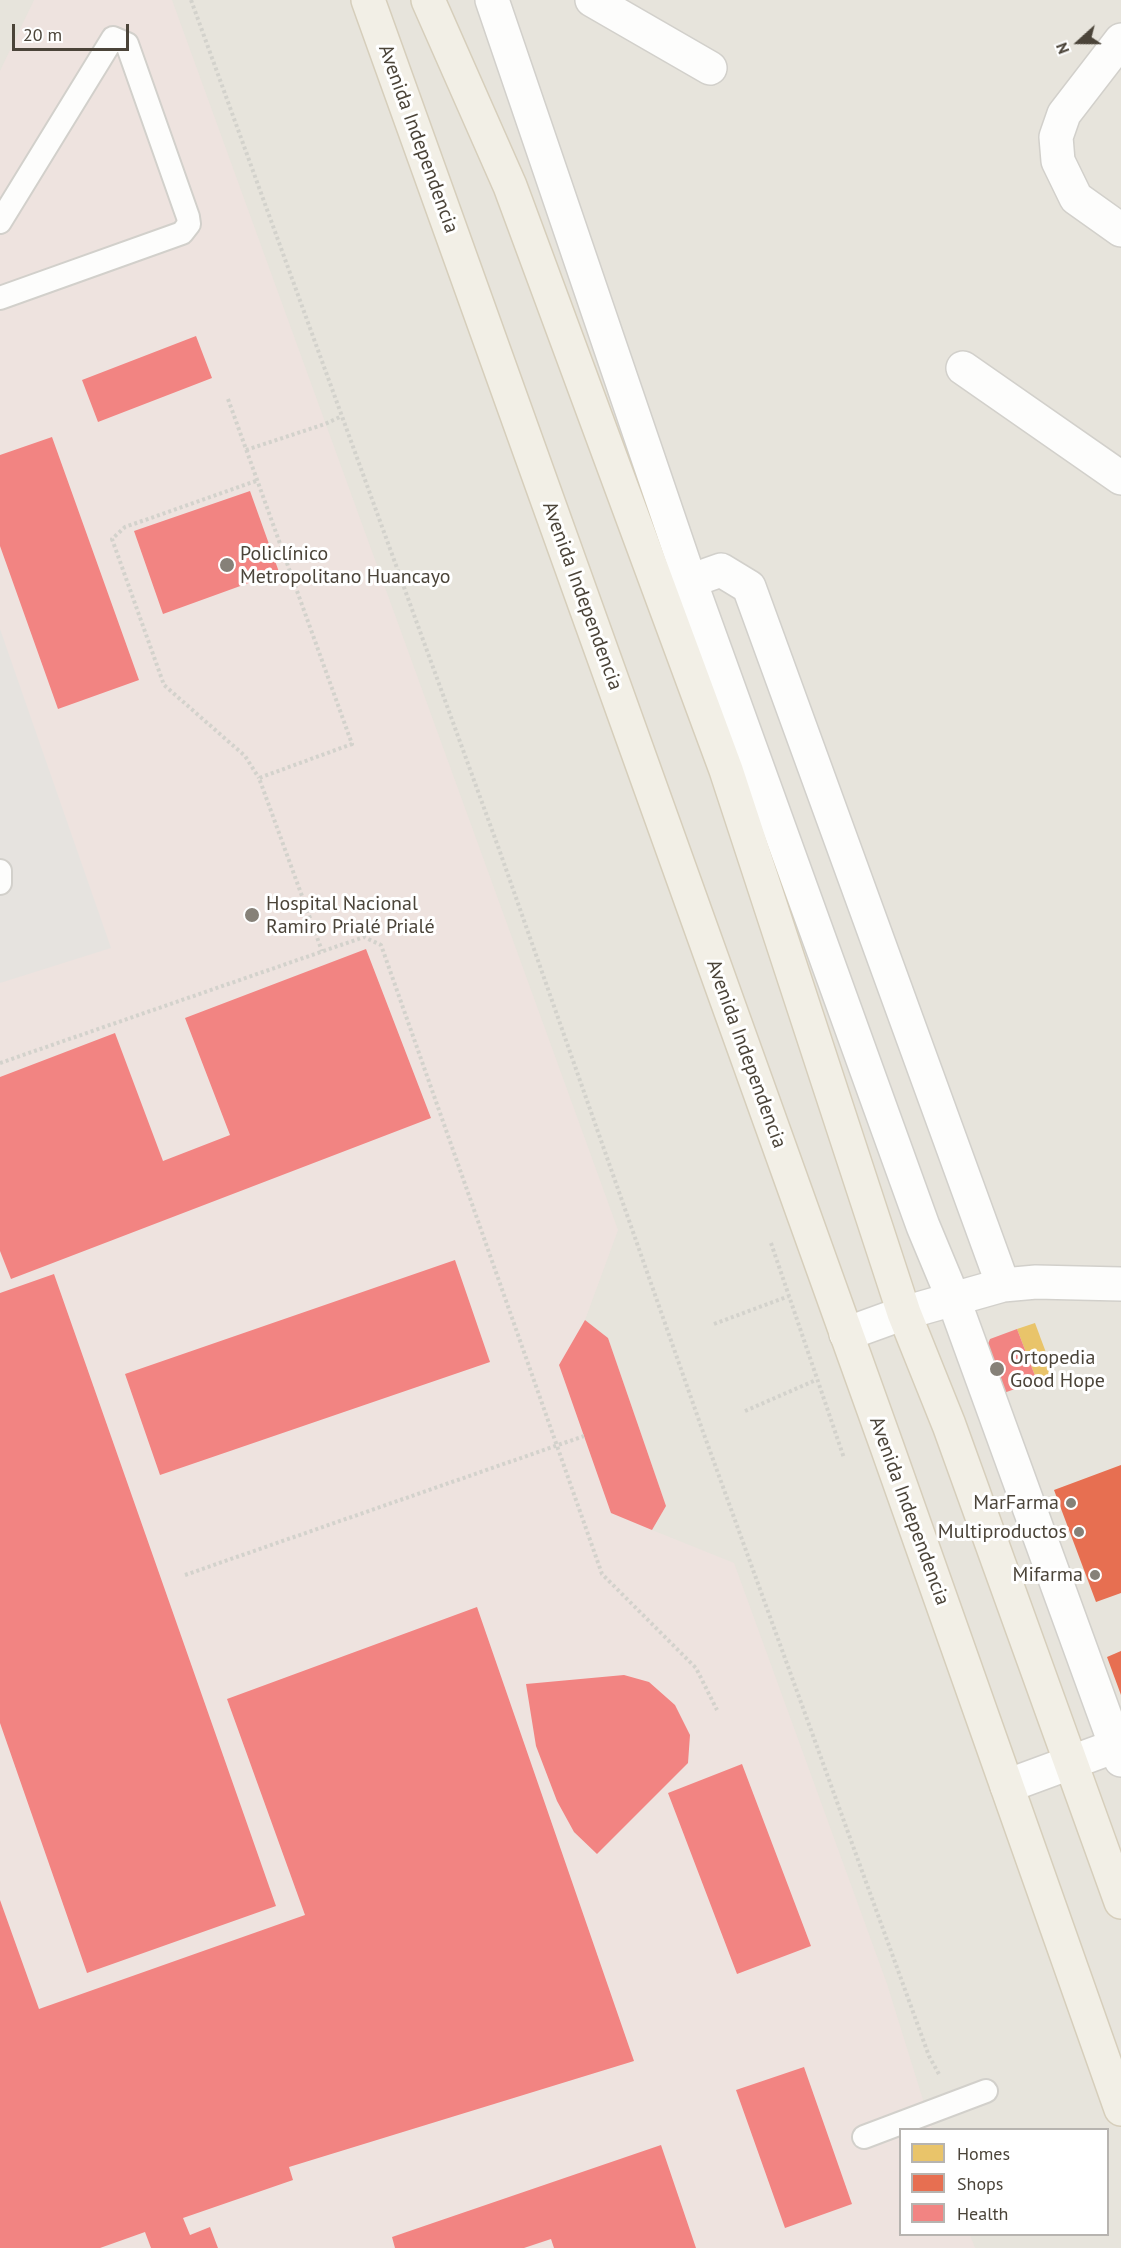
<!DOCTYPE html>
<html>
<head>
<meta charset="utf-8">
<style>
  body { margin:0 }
  #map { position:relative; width:1121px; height:2248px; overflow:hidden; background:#f4f2ee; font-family:"PT Sans",sans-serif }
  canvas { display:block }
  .legend { position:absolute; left:899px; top:2128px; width:210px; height:108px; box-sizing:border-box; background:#fff; border:2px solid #b7b4b0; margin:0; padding:8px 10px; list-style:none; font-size:18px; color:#4b4439 }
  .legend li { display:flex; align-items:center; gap:12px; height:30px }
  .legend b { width:30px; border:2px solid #b7b4b0 }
  .north { position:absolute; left:1049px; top:12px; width:60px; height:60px; -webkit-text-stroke:4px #fff; paint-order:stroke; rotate:249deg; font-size:16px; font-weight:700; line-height:24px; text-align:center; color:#4b4439 }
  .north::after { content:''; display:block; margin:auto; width:21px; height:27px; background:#4b4439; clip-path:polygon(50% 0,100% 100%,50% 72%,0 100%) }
  .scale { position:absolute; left:12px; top:24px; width:117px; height:27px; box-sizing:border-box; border:3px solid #4b4439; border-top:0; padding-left:8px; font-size:18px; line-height:21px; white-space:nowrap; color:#4b4439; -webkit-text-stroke:4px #fff; paint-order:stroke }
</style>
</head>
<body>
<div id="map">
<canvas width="1121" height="2248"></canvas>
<ul class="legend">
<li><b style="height:16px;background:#e9c46a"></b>Homes</li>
<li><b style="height:16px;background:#e76f51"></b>Shops</li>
<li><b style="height:16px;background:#f28482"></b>Health</li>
</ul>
<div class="north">N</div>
<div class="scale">20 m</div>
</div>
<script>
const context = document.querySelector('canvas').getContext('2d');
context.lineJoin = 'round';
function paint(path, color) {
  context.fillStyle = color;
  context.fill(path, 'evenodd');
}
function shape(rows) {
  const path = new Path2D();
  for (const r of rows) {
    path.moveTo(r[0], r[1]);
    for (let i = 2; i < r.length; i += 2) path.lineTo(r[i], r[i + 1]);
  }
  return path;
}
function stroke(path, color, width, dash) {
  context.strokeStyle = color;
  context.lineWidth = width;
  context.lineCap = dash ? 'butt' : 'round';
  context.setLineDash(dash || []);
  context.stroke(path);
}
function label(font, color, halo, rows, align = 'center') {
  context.font = font + ' "PT Sans",sans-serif';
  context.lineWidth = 6;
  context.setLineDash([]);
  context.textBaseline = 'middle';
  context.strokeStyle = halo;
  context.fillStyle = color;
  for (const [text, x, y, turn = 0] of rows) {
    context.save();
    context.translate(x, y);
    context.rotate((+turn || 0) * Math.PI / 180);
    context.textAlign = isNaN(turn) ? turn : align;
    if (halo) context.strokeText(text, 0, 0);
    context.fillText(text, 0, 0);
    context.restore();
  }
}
paint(shape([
  [0,0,1121,0,1121,2248,0,2248],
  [900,2130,1108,2130,1108,2234,900,2234]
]), '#e7e4dc');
paint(shape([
  [34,0,172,0,618,1230,585,1320,608,1338,666,1506,652,1530,734,1563,887,1984,932,2129,900,2130,900,2234,970,2235,975,2248,0,2248,0,71]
]), '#eee3df');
paint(shape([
  [0,629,111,948,0,983]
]), '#e6e3df');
paint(shape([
  [1035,1323,1054,1374,1037,1381,1017,1329]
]), '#e9c46a');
paint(shape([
  [1121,1465,1121,1593,1096,1602,1054,1490],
  [1121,1651,1121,1695,1107,1657]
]), '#e76f51');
paint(shape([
  [196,336,212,378,98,422,82,380],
  [52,437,139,680,58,709,0,546,0,455],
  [250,491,279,572,163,614,134,531],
  [366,949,431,1118,11,1279,0,1251,0,1077,115,1033,163,1161,230,1135,185,1018],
  [455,1260,490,1362,160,1475,125,1374],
  [54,1274,276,1906,87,1973,0,1723,0,1293],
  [585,1320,608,1338,666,1506,652,1530,611,1513,559,1365],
  [1017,1329,1037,1381,1001,1394,985,1351,990,1339],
  [477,1607,634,2061,289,2167,293,2180,183,2218,190,2235,210,2227,218,2248,151,2248,145,2232,100,2248,0,2248,0,1900,39,2009,305,1915,227,1699],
  [624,1675,649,1682,675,1705,690,1735,688,1763,597,1854,574,1832,557,1801,536,1746,526,1684],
  [742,1764,811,1946,737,1974,668,1793],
  [804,2067,852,2204,785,2228,736,2090],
  [661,2145,696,2248,554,2248,551,2239,524,2248,395,2248,392,2237]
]), '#f28482');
const service = shape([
  [0,222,113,38,127,44,188,217,189,224,182,233,0,298],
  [0,871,0,883],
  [864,2137,986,2091]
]);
const minor = shape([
  [592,0,710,68],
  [1121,40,1064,114,1056,137,1058,161,1076,198,1121,230],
  [963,368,1121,478],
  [690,581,721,570,749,587,1003,1285],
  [846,1334,904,1313,1003,1285,1036,1282,1121,1284],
  [1007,1786,1121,1744]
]);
const tertiary = shape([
  [492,0,690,581,923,1226,953,1298,1121,1760]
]);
const primary = shape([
  [368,0,886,1444,1121,2109],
  [428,0,510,186,726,770,904,1313,949,1425,1121,1902]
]);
stroke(service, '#d2d0cb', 26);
stroke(minor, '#d2d0cb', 36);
stroke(tertiary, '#d2d0cb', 36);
stroke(primary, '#d6cebb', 36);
stroke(shape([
  [191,0,500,852,702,1429,929,2056,940,2076],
  [228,399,352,744,259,778,322,951],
  [246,450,325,424,342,416],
  [256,481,125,527,112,539,164,685,245,756,259,778],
  [0,1063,364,937,381,945,602,1574,696,1668,717,1710],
  [771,1243,844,1458],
  [714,1324,789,1296],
  [745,1411,816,1380],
  [185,1575,584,1436]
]), '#d3d2cc', 4, [3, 3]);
stroke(service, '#fdfdfc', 22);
stroke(minor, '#fdfdfc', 33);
stroke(tertiary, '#fdfdfc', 33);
stroke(primary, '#f2efe6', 33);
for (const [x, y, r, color] of [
  [227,565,8,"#868178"],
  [252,915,8,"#868178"],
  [997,1369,8,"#868178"],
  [1071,1503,6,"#868178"],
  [1079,1532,6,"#868178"],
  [1095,1575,6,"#868178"]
]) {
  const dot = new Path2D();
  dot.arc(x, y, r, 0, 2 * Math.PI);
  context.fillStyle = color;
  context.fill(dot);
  stroke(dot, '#fff', 2);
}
label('20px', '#4b4439', '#fff', [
  ["Avenida Independencia",418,139,70],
  ["Avenida Independencia",582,596,70],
  ["Avenida Independencia",746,1054,70],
  ["Avenida Independencia",909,1511,70]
]);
label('20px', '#4b4439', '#fff', [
  ["Policlínico",240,554],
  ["Metropolitano Huancayo",240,577],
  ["Hospital Nacional",266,904],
  ["Ramiro Prialé Prialé",266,927],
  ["Ortopedia",1010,1358],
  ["Good Hope",1010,1381],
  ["MarFarma",1059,1503,"right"],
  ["Multiproductos",1067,1532,"right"],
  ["Mifarma",1083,1575,"right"]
], 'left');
</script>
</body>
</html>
